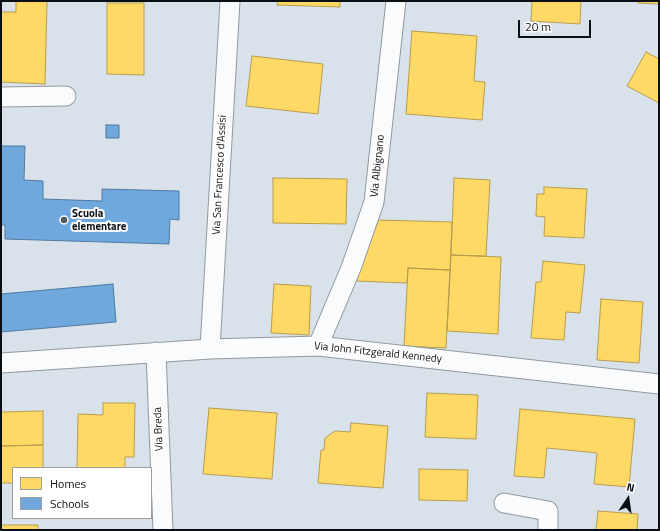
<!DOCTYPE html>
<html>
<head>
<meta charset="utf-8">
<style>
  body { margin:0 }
  #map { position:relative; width:660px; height:531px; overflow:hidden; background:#d9e2eb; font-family:"Titillium Web",sans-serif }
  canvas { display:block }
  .frame { position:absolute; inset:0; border:2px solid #0a0f15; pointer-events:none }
  .legend { position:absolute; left:12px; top:467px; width:140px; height:52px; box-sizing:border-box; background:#fff; border:1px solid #9d9fa1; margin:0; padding:5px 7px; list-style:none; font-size:12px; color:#0a0f15 }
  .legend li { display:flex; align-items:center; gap:8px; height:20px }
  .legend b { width:20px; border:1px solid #9d9fa1 }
  .north { position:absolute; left:608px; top:479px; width:40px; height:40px; -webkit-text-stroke:3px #fff; paint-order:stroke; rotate:13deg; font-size:11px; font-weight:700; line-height:16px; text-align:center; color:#0a0f15 }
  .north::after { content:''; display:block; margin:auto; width:14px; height:18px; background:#0a0f15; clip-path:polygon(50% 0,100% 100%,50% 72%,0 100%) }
  .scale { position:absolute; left:518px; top:20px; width:73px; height:18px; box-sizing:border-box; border:2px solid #0a0f15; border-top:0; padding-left:5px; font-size:12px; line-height:14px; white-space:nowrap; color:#0a0f15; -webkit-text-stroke:3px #fff; paint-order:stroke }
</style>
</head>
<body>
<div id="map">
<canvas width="660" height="531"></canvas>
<div class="frame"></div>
<ul class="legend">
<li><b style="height:11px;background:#ffd966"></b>Homes</li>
<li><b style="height:11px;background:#6fa8dc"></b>Schools</li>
</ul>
<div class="north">N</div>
<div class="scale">20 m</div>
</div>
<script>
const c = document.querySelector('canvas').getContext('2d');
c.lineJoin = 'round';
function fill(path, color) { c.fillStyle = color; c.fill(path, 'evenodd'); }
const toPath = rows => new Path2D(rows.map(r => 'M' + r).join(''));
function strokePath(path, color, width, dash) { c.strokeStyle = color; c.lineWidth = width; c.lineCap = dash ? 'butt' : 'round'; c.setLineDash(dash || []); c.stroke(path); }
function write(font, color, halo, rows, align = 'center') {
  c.font = font + ' "Titillium Web",sans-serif'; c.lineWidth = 4; c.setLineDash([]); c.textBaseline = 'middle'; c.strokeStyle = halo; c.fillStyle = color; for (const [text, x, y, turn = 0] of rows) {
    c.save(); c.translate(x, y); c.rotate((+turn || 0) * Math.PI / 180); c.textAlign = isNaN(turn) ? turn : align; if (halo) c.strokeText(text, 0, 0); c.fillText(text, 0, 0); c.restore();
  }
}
const homes = toPath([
  [16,1,47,1,45,84,1,82,1,12,16,12,16,1],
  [278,1,340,1,340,7,277,5,278,1],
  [532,1,581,1,580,24,531,21,532,1],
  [638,1,659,1,659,4,638,3,638,1],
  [107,3,144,3,144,75,107,74,107,3],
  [412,31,477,36,474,81,485,82,482,120,406,114,412,31],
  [646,52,659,59,659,103,627,86,646,52],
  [252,56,323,64,318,114,246,106,252,56],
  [273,178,347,179,346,224,273,223,273,178],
  [454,178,490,180,486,256,451,255,454,178],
  [544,187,587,189,584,238,544,236,545,217,536,216,537,194,544,194,544,187],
  [378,220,452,222,450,270,408,268,407,283,356,281,378,220],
  [451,255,501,257,498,334,447,331,451,255],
  [543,261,585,265,580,313,566,312,564,340,531,338,536,282,541,282,543,261],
  [408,268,450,270,446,348,404,346,408,268],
  [274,284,311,286,309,335,271,333,274,284],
  [601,299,643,302,639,363,597,360,601,299],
  [427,393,478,395,476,439,425,437,427,393],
  [103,403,135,403,134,457,125,457,125,468,77,468,78,414,103,415,103,403],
  [209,408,277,413,272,479,203,474,209,408],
  [520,409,635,419,629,487,594,484,597,453,547,448,544,478,514,476,520,409],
  [43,411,43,445,1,446,1,412,43,411],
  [351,423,388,426,383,488,318,483,321,450,324,450,325,438,335,431,350,432,351,423],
  [43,445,43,468,13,468,13,483,1,483,1,446,43,445],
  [419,469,468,470,467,501,419,500,419,469],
  [598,511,638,514,637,530,596,530,598,511],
  [1,525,38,525,38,530,1,530,1,525]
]);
fill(homes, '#ffd966');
strokePath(homes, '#b69c4e', 1);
const schools = toPath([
  [106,125,119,125,119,138,106,138,106,125],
  [1,146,25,146,24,180,43,181,43,199,102,201,102,189,179,191,179,220,170,219,169,244,5,239,5,225,1,225,1,146],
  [113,284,116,322,1,332,1,294,113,284]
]);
fill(schools, '#6fa8dc');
strokePath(schools, '#517aa0', 1);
const street = toPath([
  [1,97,66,96],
  [318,346,351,268,374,202,396,1],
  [210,349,230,1],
  [156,352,163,530],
  [1,363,210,349,318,346,659,384],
  [504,503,548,511,548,530]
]);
strokePath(street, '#92989f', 21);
strokePath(street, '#f9fbfc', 19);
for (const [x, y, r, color] of [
  [64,220,4,"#525960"]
]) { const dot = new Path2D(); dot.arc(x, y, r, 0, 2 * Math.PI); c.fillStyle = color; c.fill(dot); strokePath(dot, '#fff', 1.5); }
write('11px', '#0a0f15', '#fff', [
  ["Via Albignano",378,166,-84],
  ["Via San Francesco d'Assisi",220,175,-87],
  ["Via John Fitzgerald Kennedy",378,353,6],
  ["Via Breda",159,429,-92]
]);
write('bold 11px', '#0a0f15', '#fff', [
  ["Scuola",72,214],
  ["elementare",72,227]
], 'left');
</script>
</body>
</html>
